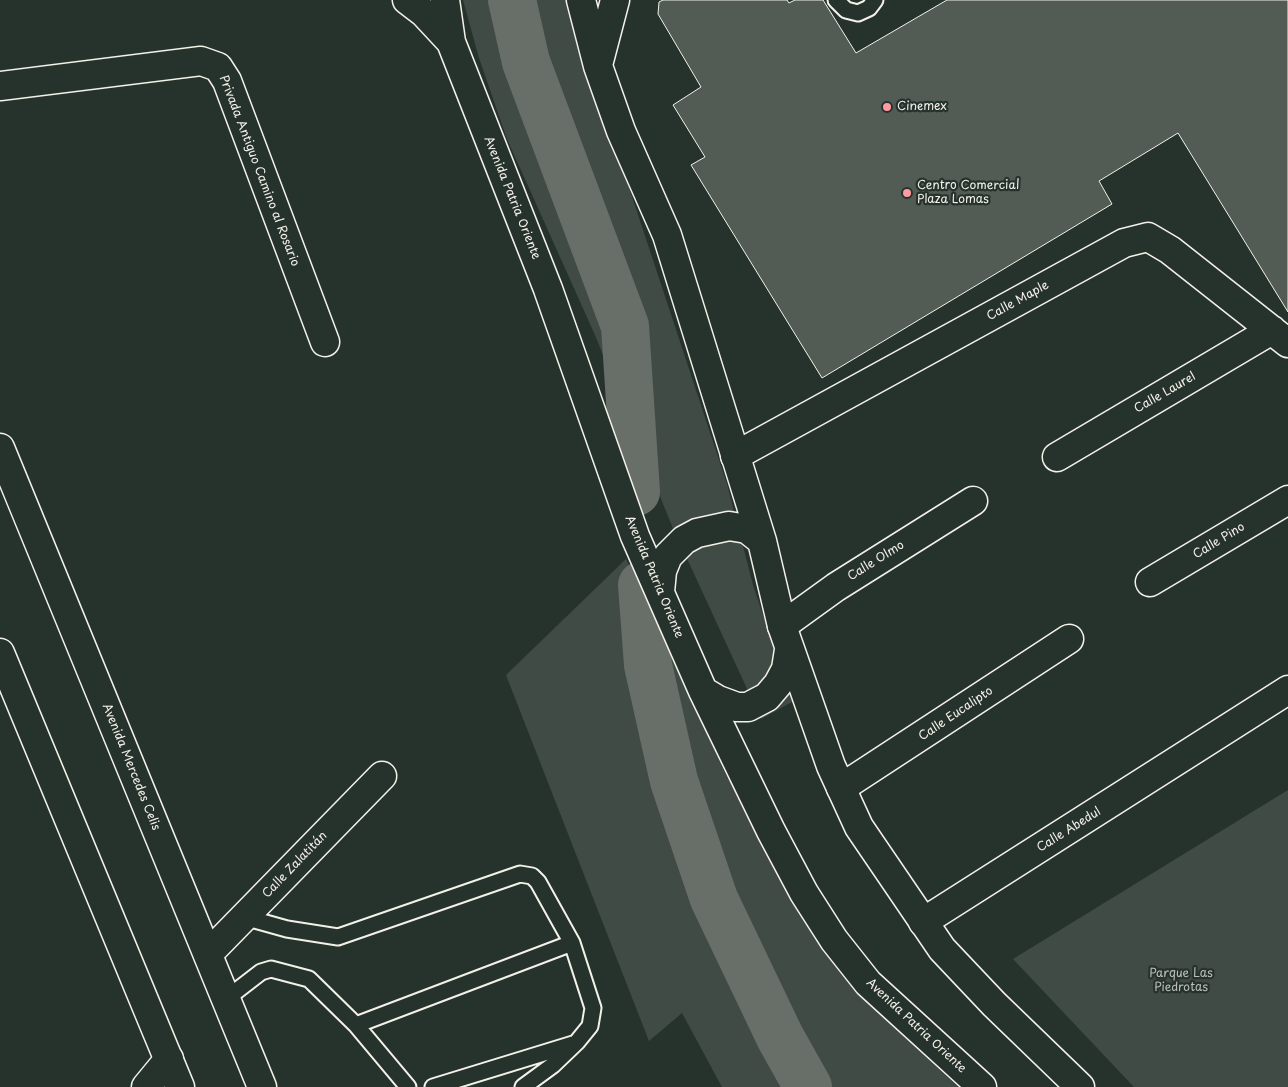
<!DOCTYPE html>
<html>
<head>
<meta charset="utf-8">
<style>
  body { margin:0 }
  canvas { display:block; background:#26332d }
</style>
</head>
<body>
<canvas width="1288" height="1087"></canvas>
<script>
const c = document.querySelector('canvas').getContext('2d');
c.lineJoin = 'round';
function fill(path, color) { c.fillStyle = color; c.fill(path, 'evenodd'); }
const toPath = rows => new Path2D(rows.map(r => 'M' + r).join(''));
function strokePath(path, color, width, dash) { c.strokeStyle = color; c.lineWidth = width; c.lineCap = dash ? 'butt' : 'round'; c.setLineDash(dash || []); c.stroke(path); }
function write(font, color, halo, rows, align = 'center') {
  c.font = font + ' "Playpen Sans",sans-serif'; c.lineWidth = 4.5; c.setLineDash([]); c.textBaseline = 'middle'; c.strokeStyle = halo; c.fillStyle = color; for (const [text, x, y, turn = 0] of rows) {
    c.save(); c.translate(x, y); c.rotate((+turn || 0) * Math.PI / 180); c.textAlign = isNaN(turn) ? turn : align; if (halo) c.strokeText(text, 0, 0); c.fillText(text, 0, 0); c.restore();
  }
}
fill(toPath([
  [463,0,577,0,605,115,727,484,753,585,792,702,761,719,672,526,595,335,507,139,479,58],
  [626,559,726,775,848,975,887,1021,958,1087,722,1087,682,1013,649,1041,506,675],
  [1288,790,1288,1087,1134,1087,1013,959]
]), '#414b45');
strokePath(toPath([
  [512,0,526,62,625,326,636,492],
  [642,585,648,665,674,781,714,899,780,1037,808,1087]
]), '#676f68', 48);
const building = toPath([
  [663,0,787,0,789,3,795,0,823,0,856,53,947,0,1288,0,1288,312,1178,133,1099,181,1112,204,822,378,691,165,705,157,673,105,701,87,658,14,659,2,663,0]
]);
fill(building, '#525c55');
strokePath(building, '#f4f1e8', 1);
const lane = toPath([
  [836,0,846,10,858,13,869,8,875,0],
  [244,917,287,929,338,937,520,874,532,876,538,882,572,943,593,1008,590,1026,577,1042,553,1065,523,1087],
  [226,999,261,972,271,969,309,979,356,1025,408,1087],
  [356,1025,572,943],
  [433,1087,573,1044]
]);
const street = toPath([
  [0,86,201,61,218,67,227,81,325,342],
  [735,456,1124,243,1148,237,1170,250,1288,343],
  [1057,457,1272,330],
  [1150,582,1288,500],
  [782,626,836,587,973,501],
  [841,788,1069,639],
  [923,922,1288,690],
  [208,954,382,776],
  [146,1087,169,1059]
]);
const secondary = toPath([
  [407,0,424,13,451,42],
  [445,0,451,42,548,289,635,536,703,691,771,831,804,893,834,940,868,983,982,1087],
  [581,0,598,66,621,131,667,235,762,541,782,626,831,766,859,827,942,949,994,1004,1080,1087],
  [598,65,615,0],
  [0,448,262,1087],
  [660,592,662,571,668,556,684,540,697,533,729,526,747,529,762,541],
  [0,653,180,1087],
  [703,691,718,700,737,707,748,707,767,697,778,684,786,669,789,650]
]);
strokePath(lane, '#f4f1e8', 19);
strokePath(street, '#f4f1e8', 31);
strokePath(secondary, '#f4f1e8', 31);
strokePath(lane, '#26332d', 15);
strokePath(street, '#26332d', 28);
strokePath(secondary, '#26332d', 28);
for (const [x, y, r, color] of [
  [887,107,5,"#ff9aa2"],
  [907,193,5,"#ff9aa2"]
]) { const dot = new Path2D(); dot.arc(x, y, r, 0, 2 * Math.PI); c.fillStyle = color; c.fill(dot); strokePath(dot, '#26332d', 2); }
write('12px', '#f4f1e8', '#26332d', [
  ["Cinemex",897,107],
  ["Centro Comercial",917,186],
  ["Plaza Lomas",917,200]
], 'left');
write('12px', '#f4f1e8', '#26332d', [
  ["Privada Antiguo Camino al Rosario",259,171,69],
  ["Avenida Patria Oriente",512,198,68],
  ["Calle Maple",1018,301,-29],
  ["Calle Laurel",1165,393,-30],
  ["Calle Pino",1219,541,-31],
  ["Calle Olmo",876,561,-32],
  ["Avenida Patria Oriente",654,577,67],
  ["Calle Eucalipto",956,714,-34],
  ["Avenida Mercedes Celis",131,767,68],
  ["Calle Abedul",1069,830,-32],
  ["Calle Zalatitán",295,865,-46],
  ["Avenida Patria Oriente",916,1026,43]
]);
write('12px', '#bebfb7', '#26332d', [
  ["Parque Las",1181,974],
  ["Piedrotas",1181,988]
]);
</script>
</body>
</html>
